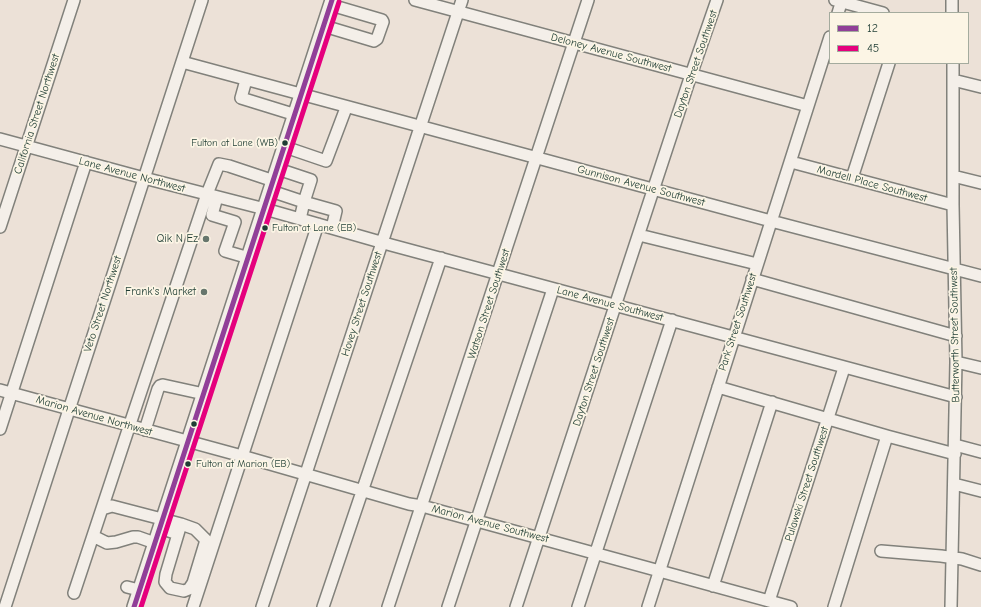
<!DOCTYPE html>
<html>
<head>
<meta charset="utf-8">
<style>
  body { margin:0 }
  #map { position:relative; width:981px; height:607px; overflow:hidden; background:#ece1d7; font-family:"Comic Neue",sans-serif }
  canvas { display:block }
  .legend { position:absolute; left:829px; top:12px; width:140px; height:52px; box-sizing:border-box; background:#fcf5e5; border:1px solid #a4ab9e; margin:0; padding:5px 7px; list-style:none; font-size:12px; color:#1f3d34 }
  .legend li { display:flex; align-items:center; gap:8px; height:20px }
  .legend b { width:20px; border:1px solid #a4ab9e }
</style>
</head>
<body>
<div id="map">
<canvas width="981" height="607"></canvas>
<ul class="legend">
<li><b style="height:5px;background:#913f98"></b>12</li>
<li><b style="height:5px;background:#e5007d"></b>45</li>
</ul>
</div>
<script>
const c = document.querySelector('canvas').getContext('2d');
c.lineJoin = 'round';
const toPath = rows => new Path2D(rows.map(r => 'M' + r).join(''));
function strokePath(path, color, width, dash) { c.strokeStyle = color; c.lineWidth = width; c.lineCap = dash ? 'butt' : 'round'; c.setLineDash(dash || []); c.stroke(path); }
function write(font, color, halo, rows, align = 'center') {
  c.font = font + ' "Comic Neue",sans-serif'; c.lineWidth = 3.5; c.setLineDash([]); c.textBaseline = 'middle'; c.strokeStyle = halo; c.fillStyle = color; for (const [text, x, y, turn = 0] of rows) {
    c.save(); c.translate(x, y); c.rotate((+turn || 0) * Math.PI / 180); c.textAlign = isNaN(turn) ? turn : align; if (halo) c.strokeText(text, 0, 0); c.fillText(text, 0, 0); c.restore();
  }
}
const minor = toPath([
  [415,0,808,106],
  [835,0,883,13],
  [952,0,952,13],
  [838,13,842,0],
  [324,26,374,41,377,39,383,22,382,20,331,5],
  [182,62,771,221,981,276],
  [246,80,241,98,296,115],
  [953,80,981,87],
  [0,139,144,178,265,209,391,245,956,397],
  [285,147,326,161,346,108],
  [791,162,953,205],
  [953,176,981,183],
  [852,178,889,63],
  [271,191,304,202,311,180,278,169],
  [217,197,212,215,235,222,225,251,249,258],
  [300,219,304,202,336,211,332,228],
  [0,227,74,0],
  [639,235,757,264],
  [752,279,956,336],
  [956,362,981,368],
  [718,387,887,436,955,454],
  [0,390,242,456,409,504,422,506,477,521,791,607],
  [0,429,86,162],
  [145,430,158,389,160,386,163,385,204,394],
  [955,445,981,452],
  [954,484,981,491],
  [102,509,112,506,181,524,195,529,206,540,193,583,189,589,184,591,170,588,165,582,166,574,181,524],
  [160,528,178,534],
  [93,536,107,543,116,542,133,537,138,537,155,543],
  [881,551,941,556,962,559,981,565],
  [713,586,772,402],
  [127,587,139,590],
  [74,593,133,415,207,194,219,164,229,166,274,181],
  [769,601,844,368],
  [5,607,202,0],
  [193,607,318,224],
  [262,607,462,0],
  [323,607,441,258],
  [388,607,588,0],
  [448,607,553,289],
  [516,607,691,75,717,0],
  [578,607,672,320],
  [648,607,830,37],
  [834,607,887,436],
  [951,607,956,362,953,205,953,63]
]);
const major = toPath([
  [134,607,332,0]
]);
strokePath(minor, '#81817b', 14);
strokePath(major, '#81817b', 16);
strokePath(minor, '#f4efe9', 11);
strokePath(major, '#f4efe9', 13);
strokePath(toPath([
  [134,607,332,0]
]), '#913f98', 5);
strokePath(toPath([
  [141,607,339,2]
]), '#e5007d', 5);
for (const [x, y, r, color] of [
  [285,143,3.5,"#1f3d34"],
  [265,228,3.5,"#1f3d34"],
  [206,239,4,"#67766d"],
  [204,292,4,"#67766d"],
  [194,424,3.5,"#1f3d34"],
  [188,464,3.5,"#1f3d34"]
]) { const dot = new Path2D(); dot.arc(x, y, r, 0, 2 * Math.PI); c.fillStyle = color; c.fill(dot); strokePath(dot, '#fcf5e5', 1.5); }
write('10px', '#1f3d34', '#fcf5e5', [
  ["Fulton at Lane (WB)",278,143,"right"],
  ["Fulton at Lane (EB)",272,228],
  ["Fulton at Marion (EB)",196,464]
], 'left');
write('11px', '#1f3d34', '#fcf5e5', [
  ["Deloney Avenue Southwest",611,53,15],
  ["Dayton Street Southwest",696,64,-71],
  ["California Street Northwest",37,114,-72],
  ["Lane Avenue Northwest",132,175,15],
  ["Mardell Place Southwest",872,184,15],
  ["Gunnison Avenue Southwest",641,186,15],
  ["Veto Street Northwest",103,304,-72],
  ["Hovey Street Southwest",362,304,-72],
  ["Watson Street Southwest",489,304,-72],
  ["Lane Avenue Southwest",610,304,15],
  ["Park Street Southwest",738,322,-72],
  ["Butterworth Street Southwest",955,335,-91],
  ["Dayton Street Southwest",594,372,-72],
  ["Marion Avenue Northwest",94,416,16],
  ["Pulawski Street Southwest",807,484,-72],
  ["Marion Avenue Southwest",490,524,15]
]);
write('11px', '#1f3d34', '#fcf5e5', [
  ["Qik N Ez",198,239],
  ["Frank's Market",196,292]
], 'right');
</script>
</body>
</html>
